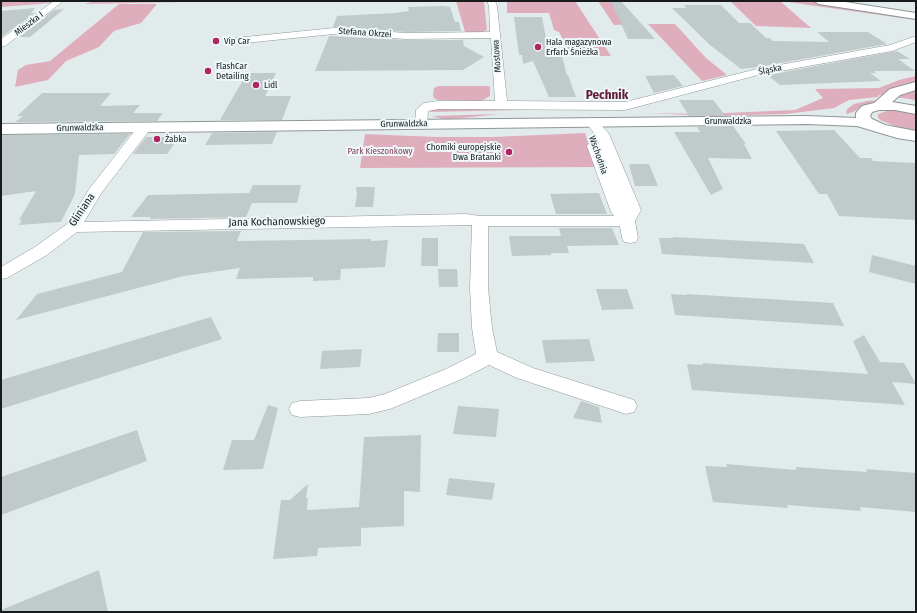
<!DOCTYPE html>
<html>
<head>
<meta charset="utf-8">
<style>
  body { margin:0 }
  #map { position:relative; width:917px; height:613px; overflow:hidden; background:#e2ebec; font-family:"Fira Sans Condensed",sans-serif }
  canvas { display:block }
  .frame { position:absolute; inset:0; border:2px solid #171b1b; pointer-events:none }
</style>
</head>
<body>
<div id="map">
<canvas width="917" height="613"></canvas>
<div class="frame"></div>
</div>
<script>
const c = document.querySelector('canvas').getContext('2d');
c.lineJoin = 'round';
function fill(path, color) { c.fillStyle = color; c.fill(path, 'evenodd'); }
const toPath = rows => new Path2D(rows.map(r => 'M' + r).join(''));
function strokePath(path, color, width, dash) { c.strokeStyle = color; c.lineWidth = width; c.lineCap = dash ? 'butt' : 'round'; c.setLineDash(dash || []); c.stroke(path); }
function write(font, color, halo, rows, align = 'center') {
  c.font = font + ' "Fira Sans Condensed",sans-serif'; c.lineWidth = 4; c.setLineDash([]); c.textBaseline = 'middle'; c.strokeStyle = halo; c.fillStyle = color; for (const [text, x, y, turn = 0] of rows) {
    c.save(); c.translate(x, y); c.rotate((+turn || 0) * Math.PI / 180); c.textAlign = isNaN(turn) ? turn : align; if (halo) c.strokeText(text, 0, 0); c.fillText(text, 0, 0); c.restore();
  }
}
fill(toPath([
  [1,1,54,1,52,3,1,7],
  [97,1,233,1,84,4],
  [456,1,484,1,487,30,482,32,465,32],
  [507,1,575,1,611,56,572,56,559,32,554,30,549,13,507,13],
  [598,1,619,1,636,24,614,25],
  [730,1,809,1,916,18,916,20,780,1,811,28,756,26],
  [119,4,157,4,141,23,114,31,99,47,66,61,48,80,15,87,18,70,26,65,50,61],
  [648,24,675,24,706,58,727,75,702,81],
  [916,76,916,101,910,99,879,95,878,97,849,100,834,108,786,114,709,116,649,113,702,114,795,110,823,98,815,89,879,88,899,80],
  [438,86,488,86,490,87,490,96,481,101,438,100,434,98,433,95,434,88],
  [881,100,861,107,853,112,846,114,847,109,854,104,867,101],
  [521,107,521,110,430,112,435,108],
  [887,111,903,111,916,115,916,130,900,128,880,120,878,117,878,114],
  [499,114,453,119,443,119,432,116],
  [585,133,596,167,360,168,365,134,437,137,492,137]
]), '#dfaebc');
fill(toPath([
  [611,1,621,1,655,39,628,39],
  [684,5,721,5,739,23,750,23,766,38,770,38,773,41,829,42,817,32,868,32,887,44,758,67,741,69,710,45,672,8,686,8],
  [444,6,450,7,455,22,459,22,461,31,406,32,333,27,337,16,395,13,409,11,408,7],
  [35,8,31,13,35,13,1,37,1,11],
  [64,9,30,37,19,37,54,10],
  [514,17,542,17,546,38,557,38,567,75,568,75,576,97,549,97,533,61,523,64,522,55,519,55],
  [329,36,406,40,463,40,464,46,484,57,463,70,315,71],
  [897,51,910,59,898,59,915,71,874,71,876,73,870,73,881,81,780,85,767,75],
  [247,73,276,73,265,96,291,96,282,120,220,120],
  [674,75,683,86,654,93,645,76],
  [42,93,111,93,100,106,140,105,133,113,163,113,157,121,15,122,23,116,17,116],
  [679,100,713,100,725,115,689,116],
  [733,126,746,144,744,144,752,159,708,158,723,189,711,195,674,132,700,132,697,127],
  [834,130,860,158,871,158,873,161,916,163,916,220,839,216,827,194,819,194,776,131],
  [277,132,272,144,205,145,212,133],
  [130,134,114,154,79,155,75,194,61,222,19,225,22,219,19,220,36,191,1,196,1,135],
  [146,137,179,137,167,154,133,154],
  [632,164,649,164,658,186,635,186,629,165],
  [253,185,301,185,297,203,252,203,246,217,150,219,151,217,131,217,148,195,249,193],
  [356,187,375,187,373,207,355,207,357,195],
  [599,193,607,214,556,214,550,194],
  [559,228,612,228,619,245,567,246,569,253,551,253,551,255,512,256,509,236,561,236],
  [241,231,237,241,371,239,371,241,388,240,385,267,341,269,340,280,313,281,313,277,236,279,240,268,184,276,16,320,37,294,122,272,143,232],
  [673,237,804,244,814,263,662,254,659,238,673,238],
  [422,238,438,238,438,266,421,266],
  [872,255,916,266,916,284,869,272],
  [438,269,457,269,458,287,439,287],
  [596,289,627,289,634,309,602,310],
  [671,294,687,295,687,294,833,303,844,326,675,315],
  [211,317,222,339,1,409,1,380],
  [438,333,459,333,459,352,437,352],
  [864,335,880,362,904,363,916,384,892,382,905,405,692,390,687,364,703,365,702,363,868,374,853,341],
  [589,339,595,361,546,363,542,340],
  [362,349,360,367,320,369,322,351],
  [581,401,599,407,602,423,573,418],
  [268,405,278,408,263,469,223,470,232,440,254,440],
  [458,406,499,409,496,437,453,434],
  [137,430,147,461,1,515,1,477],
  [421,435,420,492,404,491,404,526,361,528,361,546,318,548,317,556,273,559,281,500,290,500,308,484,306,498,308,498,307,510,359,507,364,437],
  [726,464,796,470,796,467,867,472,866,469,916,473,916,512,860,507,861,511,787,505,788,508,713,502,705,466,727,467],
  [449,478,495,483,492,500,446,495],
  [99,570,108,612,1,612,1,610]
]), '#c1cacb');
const street = toPath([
  [54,1,60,1,61,3,5,46,1,47,1,39,54,1],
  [487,1,495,1,497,6,507,101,625,102,757,69,890,45,916,36,916,42,892,51,758,75,625,110,438,109,428,111,427,124,426,127,421,128,416,127,415,124,416,110,424,103,438,101,495,101,491,38,406,39,334,34,235,44,230,41,235,38,334,28,406,33,490,32,489,6,487,1],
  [591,118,596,119,609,134,641,210,635,221,638,238,636,242,630,243,624,242,622,238,620,226,488,226,488,288,492,328,497,352,533,368,634,400,637,406,634,412,626,414,517,378,489,365,462,379,390,409,369,414,300,417,292,415,289,409,292,403,300,401,369,398,385,394,446,369,476,354,472,328,470,288,472,225,77,232,47,255,7,278,1,279,1,267,35,247,67,224,90,188,140,124,150,124,152,127,102,192,84,222,466,214,480,216,614,216,611,212,587,146,589,143,594,142,599,144,596,135,585,122,586,119,591,118]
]);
const secondary = toPath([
  [916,82,916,90,900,95,892,102,916,106,916,114,895,110,879,110,872,112,870,116,872,119,885,125,916,131,916,141,897,138,857,126,807,124,1,134,1,124,807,116,856,118,856,113,862,106,874,103,890,89,916,82]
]);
const primary = toPath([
  [814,1,839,1,916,13,916,19,819,4,814,1]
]);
strokePath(street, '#8e9798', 1);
strokePath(secondary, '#8e9798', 2);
strokePath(primary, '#8e9798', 2);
fill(street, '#fff');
fill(secondary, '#fff');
fill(primary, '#fff');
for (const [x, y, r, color] of [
  [216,41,4,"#b02561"],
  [538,47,4,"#b02561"],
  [208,71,4,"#b02561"],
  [256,85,4,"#b02561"],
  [157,139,4,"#b02561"],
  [509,152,4,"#b02561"]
]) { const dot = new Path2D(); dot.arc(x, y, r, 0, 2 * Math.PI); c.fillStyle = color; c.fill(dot); strokePath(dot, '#eff8fa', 1.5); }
write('9px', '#171b1b', '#eff8fa', [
  ["Mieszka I",29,24,-37],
  ["Stefana Okrzei",365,33,4],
  ["Mostowa",497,56,-94],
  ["Śląska",770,70,-11],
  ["Grunwaldzka",728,121],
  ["Grunwaldzka",404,124,-1],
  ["Grunwaldzka",80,128,-1],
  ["Wschodnia",598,155,71]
]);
write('9px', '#171b1b', '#eff8fa', [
  ["Vip Car",224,41],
  ["Hala magazynowa",546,42],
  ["Erfarb Śnieżka",546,52],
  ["FlashCar",216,66],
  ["Detailing",216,76],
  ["Lidl",264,85],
  ["Żabka",165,139],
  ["Chomiki europejskie",501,147,"right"],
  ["Dwa Bratanki",501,157,"right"]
], 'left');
write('9px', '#823d55', '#eff8fa', [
  ["Park Kieszonkowy",380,151]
]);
write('11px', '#171b1b', '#eff8fa', [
  ["Gliniana",82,210,-56],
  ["Jana Kochanowskiego",277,222,-1]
]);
write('bold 13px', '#632039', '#eff8fa', [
  ["Pechnik",607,95]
]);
</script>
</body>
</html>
